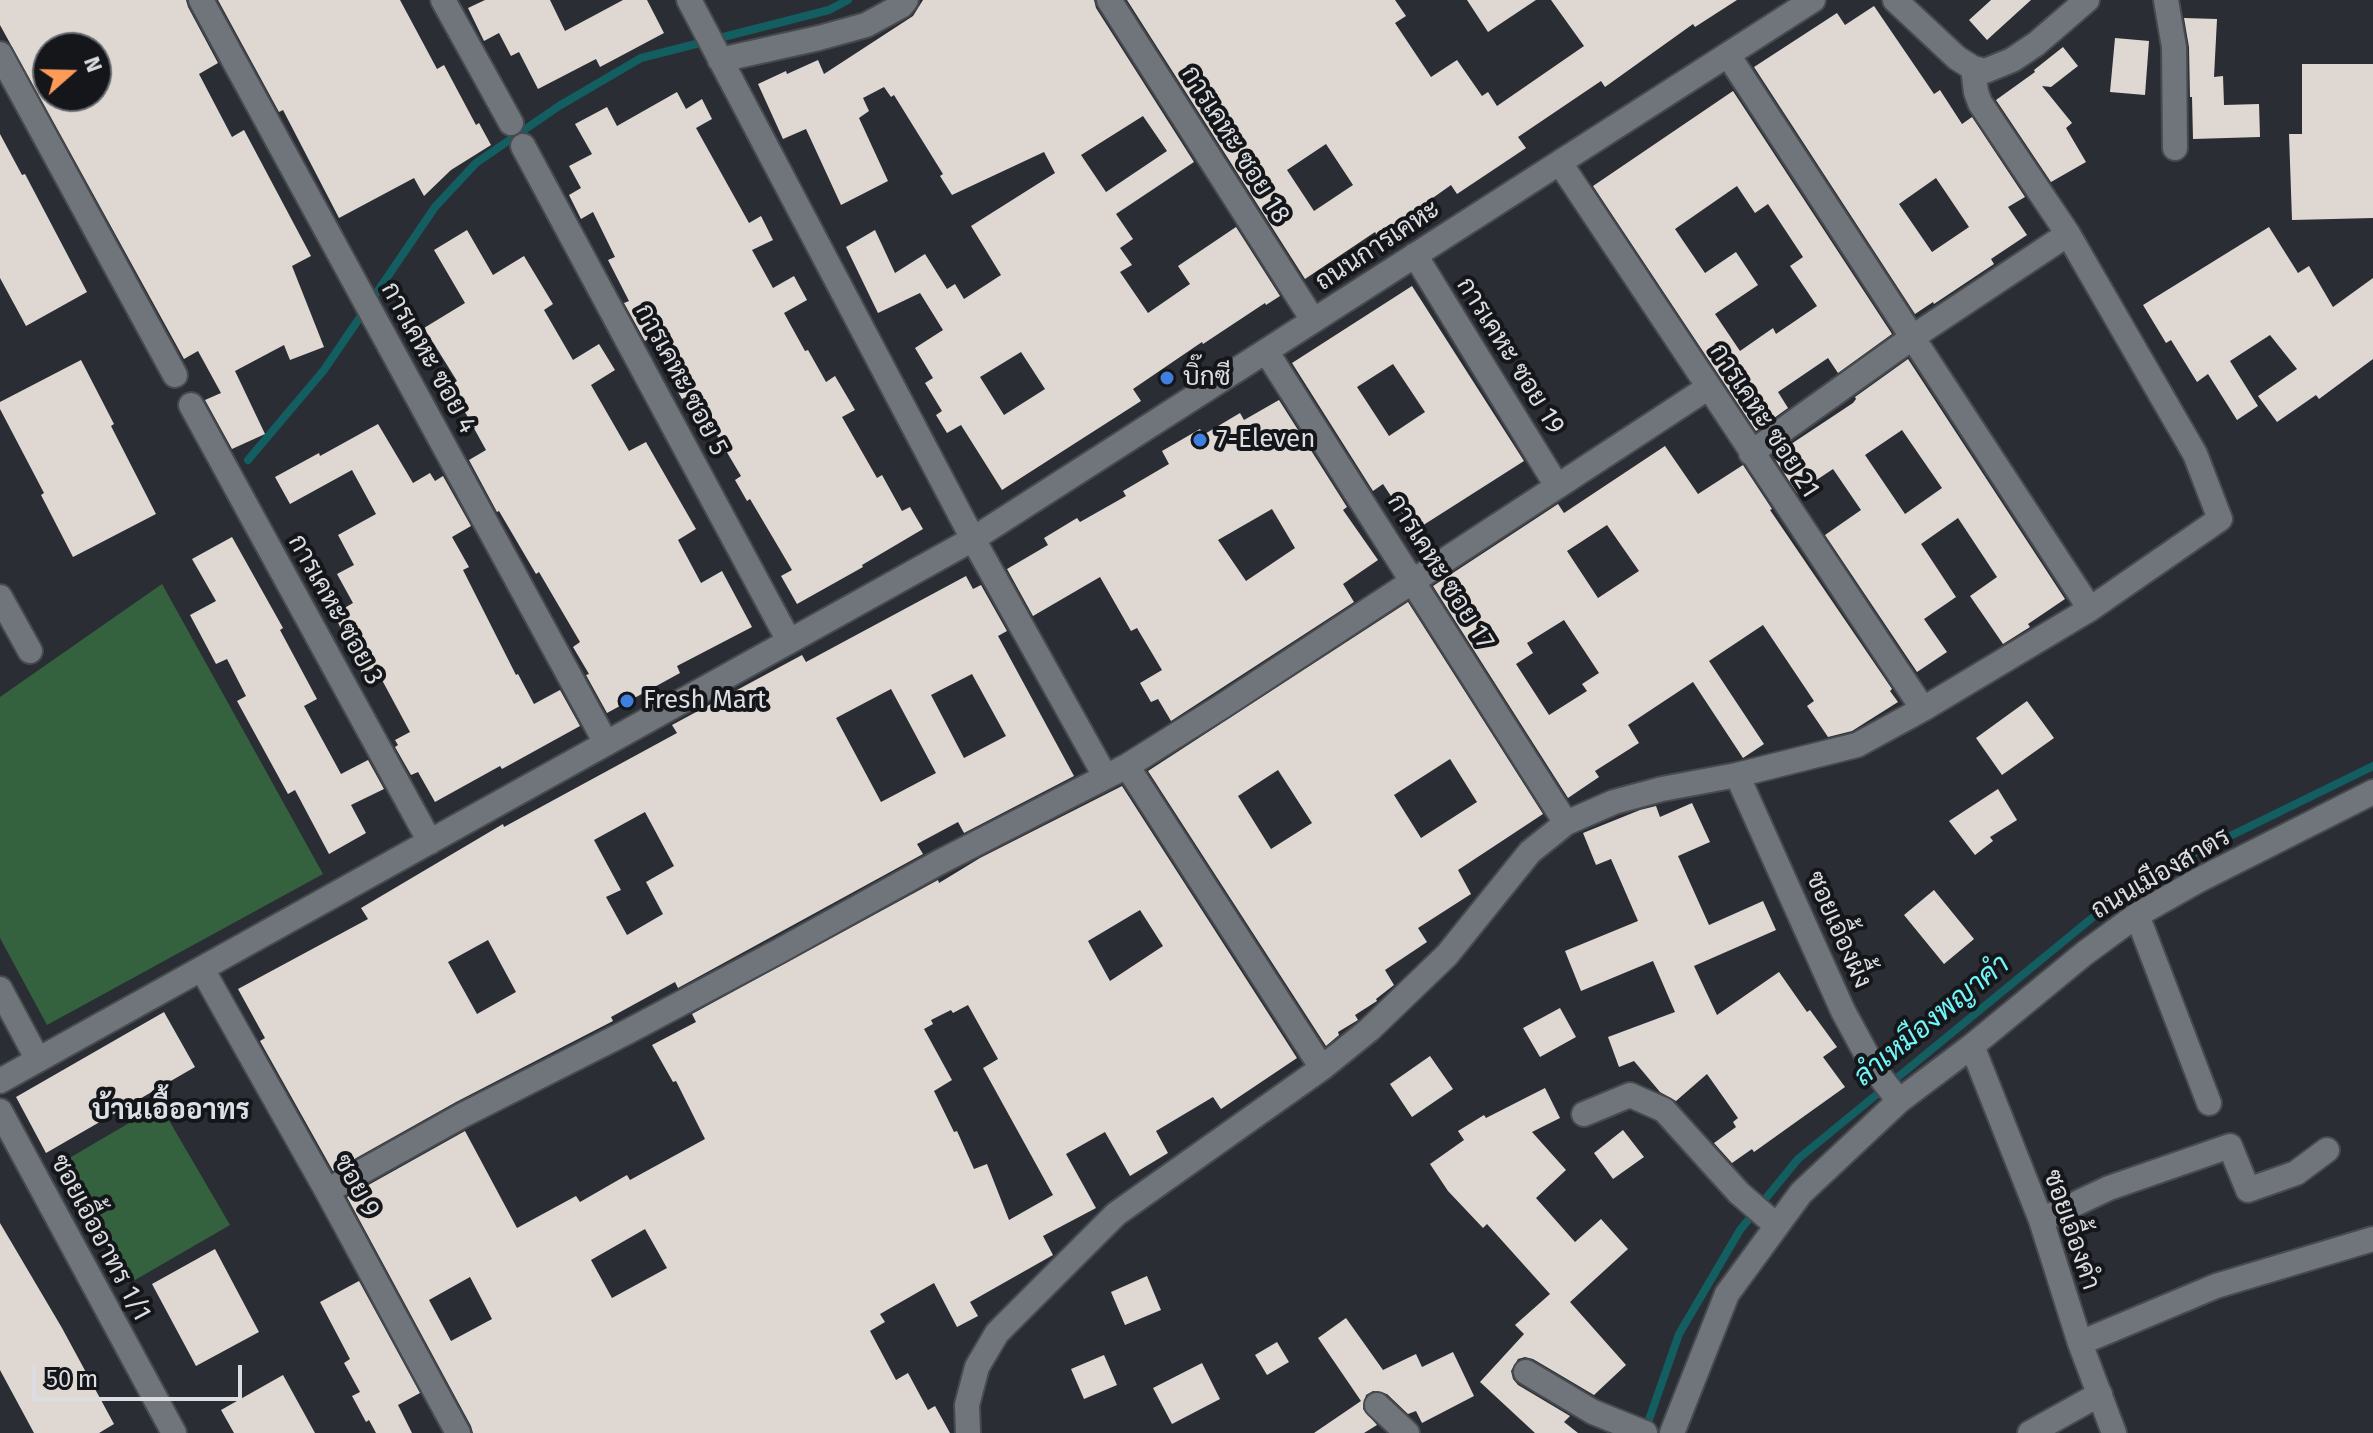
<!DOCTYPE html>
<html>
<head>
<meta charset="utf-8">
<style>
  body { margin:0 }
  #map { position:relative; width:2373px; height:1433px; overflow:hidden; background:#2a2e34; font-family:"Fira Sans",sans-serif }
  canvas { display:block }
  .north { position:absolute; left:32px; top:32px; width:80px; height:80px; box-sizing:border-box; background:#141619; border:2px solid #646669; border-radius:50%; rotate:70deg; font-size:22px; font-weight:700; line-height:32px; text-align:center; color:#dbdde1 }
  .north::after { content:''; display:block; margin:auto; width:28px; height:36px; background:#ff9b59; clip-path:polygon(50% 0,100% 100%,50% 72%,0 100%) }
  .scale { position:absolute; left:32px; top:1365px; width:210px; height:36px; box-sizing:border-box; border:4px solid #dbdde1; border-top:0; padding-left:10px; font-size:24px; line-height:28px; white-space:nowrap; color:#dbdde1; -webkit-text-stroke:6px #141619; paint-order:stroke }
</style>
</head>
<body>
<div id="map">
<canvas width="2373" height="1433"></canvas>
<div class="north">N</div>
<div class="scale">50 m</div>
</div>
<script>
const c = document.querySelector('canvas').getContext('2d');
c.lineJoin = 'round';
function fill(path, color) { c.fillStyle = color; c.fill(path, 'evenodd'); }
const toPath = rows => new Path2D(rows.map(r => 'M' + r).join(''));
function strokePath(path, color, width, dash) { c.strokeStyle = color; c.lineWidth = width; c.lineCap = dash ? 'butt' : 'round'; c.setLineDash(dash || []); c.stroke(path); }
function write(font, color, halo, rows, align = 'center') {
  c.font = font + ' "Fira Sans",Sarabun,sans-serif'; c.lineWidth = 8; c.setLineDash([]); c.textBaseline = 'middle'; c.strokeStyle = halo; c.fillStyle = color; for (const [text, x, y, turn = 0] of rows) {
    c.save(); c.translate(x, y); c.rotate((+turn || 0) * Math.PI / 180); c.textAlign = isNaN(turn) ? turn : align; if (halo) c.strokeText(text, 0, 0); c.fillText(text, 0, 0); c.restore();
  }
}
fill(toPath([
  [162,584,323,874,47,1025,0,938,0,697],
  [160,1105,230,1225,135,1280,66,1160]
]), '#34623f');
strokePath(toPath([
  [248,460,324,370,435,207,476,163,559,106,641,58,829,10,848,0],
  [1645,1431,1679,1334,1740,1230,1798,1159,2092,918,2173,864,2373,766]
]), '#125e60', 8);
fill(toPath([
  [0,0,186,0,188,7,218,63,199,74,232,137,244,130,311,256,292,266,324,347,290,360,284,345,235,371,265,434,232,449,205,400,221,393,198,351,184,359,0,25],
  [48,48,96,48,96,96,48,96],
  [218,0,400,0,437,69,444,65,476,125,479,123,491,145,451,170,424,196,414,178,339,218,283,110,279,112],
  [485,0,550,0,565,31,623,0,647,0,664,33,600,67,596,59,538,89,519,52,511,56,499,33,484,41,468,8],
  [923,0,1094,0,1096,8,1194,162,1116,214,1133,239,1120,248,1132,265,1120,272,1148,313,1190,284,1178,266,1236,227,1280,296,1266,305,1265,303,1203,344,1202,342,1133,389,1141,401,1002,490,961,425,947,433,936,415,942,411,925,383,933,378,915,348,943,330,920,293,878,313,846,247,875,230,895,273,925,254,947,289,955,284,964,299,1001,275,971,226,1055,173,1044,152,952,195,940,176,943,174,894,95,891,97,884,87,863,98,869,111,859,118,888,181,841,205,806,129,783,139,758,84,786,71,787,74,818,60,824,74,913,16],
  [1143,116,1167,151,1106,192,1081,155],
  [1021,352,1045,389,1004,415,980,377],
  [1127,0,1395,0,1406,16,1395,23,1431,77,1457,60,1482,96,1488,92,1497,106,1584,46,1551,0,1737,0,1695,27,1693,24,1605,87,1601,81,1518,137,1526,148,1457,194,1451,185,1378,237,1375,232,1305,279],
  [1326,144,1353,185,1314,211,1287,170],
  [1467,0,1536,0,1488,32],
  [1991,0,2031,0,1987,40,1969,20],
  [1874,6,1934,94,1940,90,1962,124,1972,117,2025,197,2008,207,2027,235,1991,259,1994,264,1934,304,1933,302,1915,314,1754,67,1837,13,1845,25],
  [1936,178,1969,227,1932,252,1899,204],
  [2184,18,2217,19,2214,77,2223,76,2224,105,2259,104,2260,137,2193,139,2192,97,2190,97,2189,47],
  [2115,38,2149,41,2145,95,2110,92],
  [2063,47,2078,66,2051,87,2042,86,2072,123,2066,128,2086,162,2051,182,1996,100,2035,72,2034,70],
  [2302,64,2373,64,2373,218,2292,220,2289,134,2302,134],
  [1733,91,1892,334,1838,373,1828,358,1778,392,1788,408,1756,431,1593,186],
  [1737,186,1755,213,1768,204,1803,257,1790,266,1817,306,1776,334,1773,328,1740,351,1715,314,1758,285,1736,252,1705,273,1675,229],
  [677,92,686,109,702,99,712,119,696,128,749,223,761,216,773,240,752,250,773,288,794,276,807,300,784,313,805,351,808,350,826,382,835,376,855,410,842,417,877,478,882,475,902,511,910,507,923,529,862,565,863,567,797,604,781,576,792,570,750,499,747,501,735,480,741,476,715,432,709,435,688,396,682,399,648,339,645,341,624,303,629,301,608,260,615,257,593,212,581,219,569,195,581,188,569,166,592,154,575,124,607,107,617,126],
  [0,134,22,175,25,174,87,292,26,326,0,278],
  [2269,227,2298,273,2309,266,2333,307,2373,278,2373,359,2319,399,2316,395,2277,422,2258,396,2297,369,2270,335,2230,361,2258,406,2237,420,2208,374,2197,382,2171,340,2166,343,2143,305],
  [467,230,493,275,524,256,553,304,544,310,573,360,599,344,615,370,591,385,629,451,646,442,696,529,678,540,701,583,722,571,752,627,677,666,680,673,607,713,586,675,589,674,573,647,580,642,539,572,536,574,499,511,497,512,469,460,486,450,450,385,457,381,424,328,465,303,434,250],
  [1412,286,1524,461,1414,531,1383,484,1373,491,1292,363],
  [1393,364,1425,412,1389,436,1357,387],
  [1908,359,2065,599,2028,624,2030,627,2003,644,1970,596,1997,577,1958,518,1921,544,1956,597,1924,619,1947,652,1917,672,1825,535,1861,510,1833,469,1797,493,1773,456,1853,403,1856,399,1855,397],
  [1902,430,1942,488,1905,514,1865,455],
  [81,360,114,424,111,426,156,514,73,557,41,495,44,493,0,409,0,402],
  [1279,400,1347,507,1343,510,1378,560,1343,584,1354,602,1171,721,1158,699,1151,702,1140,683,1162,670,1137,628,1131,631,1100,577,1033,616,1007,569,1048,545,1044,538,1077,518,1080,522,1126,496,1123,491,1169,464,1162,451,1200,429,1203,435,1240,413,1244,420],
  [1272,509,1295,548,1246,581,1218,540],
  [378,424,413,483,430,473,435,481,443,476,471,526,452,537,469,567,463,570,516,675,518,674,534,704,560,690,580,726,502,769,500,766,435,802,418,772,411,775,395,747,398,745,395,740,410,732,375,667,362,673,334,614,353,603,337,574,354,565,338,535,376,514,352,470,290,504,275,477,319,453,320,456],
  [1665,446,1698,494,1743,465,1772,509,1770,510,1892,689,1890,691,1898,702,1852,731,1828,737,1807,706,1814,701,1763,625,1709,661,1764,744,1743,758,1693,682,1628,725,1639,743,1595,771,1599,777,1568,798,1433,586,1558,504,1564,513],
  [1607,525,1639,571,1598,598,1567,551],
  [1564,620,1599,673,1582,684,1587,691,1549,715,1516,664,1533,653,1527,643],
  [232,537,283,628,280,630,317,699,304,706,341,774,368,760,384,789,351,805,366,833,329,854,295,790,288,794,237,701,246,696,227,659,216,664,190,615,216,601,192,559],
  [966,576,973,589,981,585,1007,631,998,636,1074,776,964,833,958,822,917,844,923,854,678,988,675,982,611,1017,613,1021,456,1102,333,1171,260,1041,265,1038,238,989,368,919,361,908,503,824,504,827,677,733,672,725,802,655,806,662],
  [972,674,1006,736,964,758,931,695],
  [891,689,936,773,881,802,836,718],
  [645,812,674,866,646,882,663,914,627,935,606,897,621,890,594,840],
  [488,940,516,992,477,1014,448,962],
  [1408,602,1543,814,1458,870,1471,894,1418,928,1427,942,1385,970,1394,985,1376,999,1377,1001,1355,1015,1358,1020,1338,1032,1339,1035,1326,1046,1148,771],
  [1450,759,1477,802,1421,838,1394,795],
  [1278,770,1312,823,1271,849,1238,796],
  [2027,701,2054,738,2002,775,1976,738],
  [1122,786,1297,1058,1221,1109,1213,1097,1156,1131,1168,1153,1130,1176,1105,1132,1066,1154,1096,1208,1043,1236,1053,1255,970,1302,978,1316,957,1327,934,1283,880,1314,885,1322,870,1331,896,1380,908,1373,928,1410,935,1406,950,1433,473,1433,471,1426,347,1197,465,1131,517,1228,576,1196,580,1202,627,1175,630,1180,705,1139,676,1081,673,1082,652,1045,696,1022,692,1014,938,880,939,883,980,858],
  [1140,910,1163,946,1110,981,1088,941],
  [968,1005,998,1059,983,1068,1053,1195,1009,1220,987,1164,974,1169,957,1131,954,1132,934,1091,952,1080,924,1029,933,1024,931,1020,951,1010,953,1013],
  [645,1229,667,1268,612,1298,591,1260],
  [470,1277,492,1319,451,1341,429,1300],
  [1998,789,2017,820,1990,837,1993,841,1975,855,1949,821],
  [1692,803,1710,842,1678,856,1709,925,1763,901,1776,930,1694,966,1717,1015,1779,972,1807,1012,1810,1010,1837,1047,1823,1057,1845,1087,1754,1152,1752,1149,1732,1163,1714,1143,1736,1127,1733,1122,1738,1118,1707,1074,1676,1101,1660,1092,1634,1061,1619,1067,1608,1037,1675,1012,1653,961,1581,991,1565,951,1638,921,1611,859,1596,865,1583,833,1640,810,1656,806,1660,817],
  [1934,890,1974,939,1944,964,1904,915],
  [1560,1008,1576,1037,1540,1057,1523,1028],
  [164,1012,195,1067,46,1153,16,1097],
  [1430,1056,1453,1089,1412,1117,1390,1084],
  [1545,1088,1560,1118,1532,1132,1566,1170,1536,1198,1575,1242,1601,1219,1628,1249,1570,1302,1626,1365,1594,1395,1533,1359,1525,1357,1518,1359,1511,1371,1513,1379,1518,1385,1570,1416,1564,1422,1578,1433,1535,1433,1480,1382,1524,1334,1515,1325,1550,1294,1487,1224,1483,1228,1448,1191,1430,1164,1464,1140,1458,1131,1484,1115,1486,1118],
  [1623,1130,1644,1157,1613,1179,1594,1153],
  [0,1223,62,1328,114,1424,99,1433,34,1433,0,1370],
  [215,1249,259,1332,196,1366,152,1284],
  [1147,1276,1161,1310,1125,1325,1111,1292],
  [359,1281,420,1393,398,1405,412,1433,376,1433,369,1420,366,1422,352,1396,360,1392,344,1363,350,1359,320,1302],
  [1346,1318,1383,1370,1416,1354,1422,1367,1453,1352,1474,1396,1422,1423,1416,1411,1408,1414,1387,1394,1373,1391,1366,1395,1363,1409,1377,1425,1364,1433,1314,1433,1361,1401,1318,1338],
  [1277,1342,1289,1362,1267,1375,1255,1355],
  [1104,1355,1117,1385,1084,1399,1071,1369],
  [1202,1363,1220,1399,1172,1424,1153,1388],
  [283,1375,315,1433,234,1433,221,1410]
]), '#dfd8d2');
const street = toPath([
  [201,0,606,743],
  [443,0,511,123],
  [689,0,973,539,1105,776],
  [1109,0,1313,320],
  [1895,0,1957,58,1973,68,1985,71,2012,60,2036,44,2087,0],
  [2166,0,2174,47,2175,148],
  [0,54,175,375],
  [1728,55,2090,609],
  [720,60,819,38,866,25,901,6,906,0],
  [523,146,789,641],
  [1560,163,1923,709],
  [1415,255,1557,486],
  [1266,351,1566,823],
  [191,405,430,842],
  [1751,453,1913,337,2068,234],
  [0,597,30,651],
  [1127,766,1322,1068],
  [1737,775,1843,1011,1875,1070,1899,1101],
  [2137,915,2209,1103],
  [202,969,327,1191,458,1433],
  [0,989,38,1060],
  [1972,1046,2041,1220,2080,1343,2114,1433],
  [0,1081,973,539,1813,0],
  [0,1111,174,1433],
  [1584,1114,1630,1095,1664,1110,1739,1193,1777,1226],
  [327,1191,463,1115,627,1032,781,950,938,863,1127,766,1221,707,1709,387],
  [2041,1220,2109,1188,2230,1146,2248,1190,2296,1173,2327,1150],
  [2080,1343,2216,1286,2373,1239],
  [1526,1372,1593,1412,1645,1433],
  [1377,1405,1407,1433],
  [968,1433,967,1405,977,1367,997,1333,1116,1214,1322,1068,1369,1030,1447,955,1530,852,1566,823,1614,802,1662,789,1737,775,1857,745,1923,709,2090,609,2220,519,2195,454,2068,234,1980,103,1976,92,1973,68],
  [1672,1433,1727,1294,1801,1193,1899,1101,1972,1046,2085,953,2137,915,2197,881,2373,792],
  [2030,1433,2100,1394]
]);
strokePath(street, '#474a4e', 28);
strokePath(street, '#70747b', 24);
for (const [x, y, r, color] of [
  [1167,378,8,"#3f7fe0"],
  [1200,440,8,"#3f7fe0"],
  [627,701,8,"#3f7fe0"]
]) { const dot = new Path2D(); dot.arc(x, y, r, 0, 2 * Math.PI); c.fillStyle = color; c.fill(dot); strokePath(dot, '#141619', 3); }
write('26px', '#dbdde1', '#141619', [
  ["การเคหะ ซอย 18",1235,145,58],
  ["ถนนการเคหะ",1378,246,-33],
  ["การเคหะ ซอย 19",1510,356,58],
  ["การเคหะ ซอย 4",428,358,61],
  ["การเคหะ ซอย 5",681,380,62],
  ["การเคหะ ซอย 21",1764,421,57],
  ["การเคหะ ซอย 17",1440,572,58],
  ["การเคหะ ซอย 3",335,610,61],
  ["ถนนเมืองสาตร",2161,874,-30],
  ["ซอยเอื้องผื้ง",1838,930,66],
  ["ซอย 9",356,1186,61],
  ["ซอยเอื้องคำ",2071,1230,71],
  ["ซอยเอื้ออาทร 1/1",100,1238,62]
]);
write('26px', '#dbdde1', '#141619', [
  ["บิ๊กซี",1183,378],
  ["7-Eleven",1216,440],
  ["Fresh Mart",643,701]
], 'left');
write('italic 28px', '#71f6f9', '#141619', [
  ["ลำเหมืองพญาคำ",1932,1021,-39]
]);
write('bold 28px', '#dce0e8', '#141619', [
  ["บ้านเอื้ออาทร",171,1111]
]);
</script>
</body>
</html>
